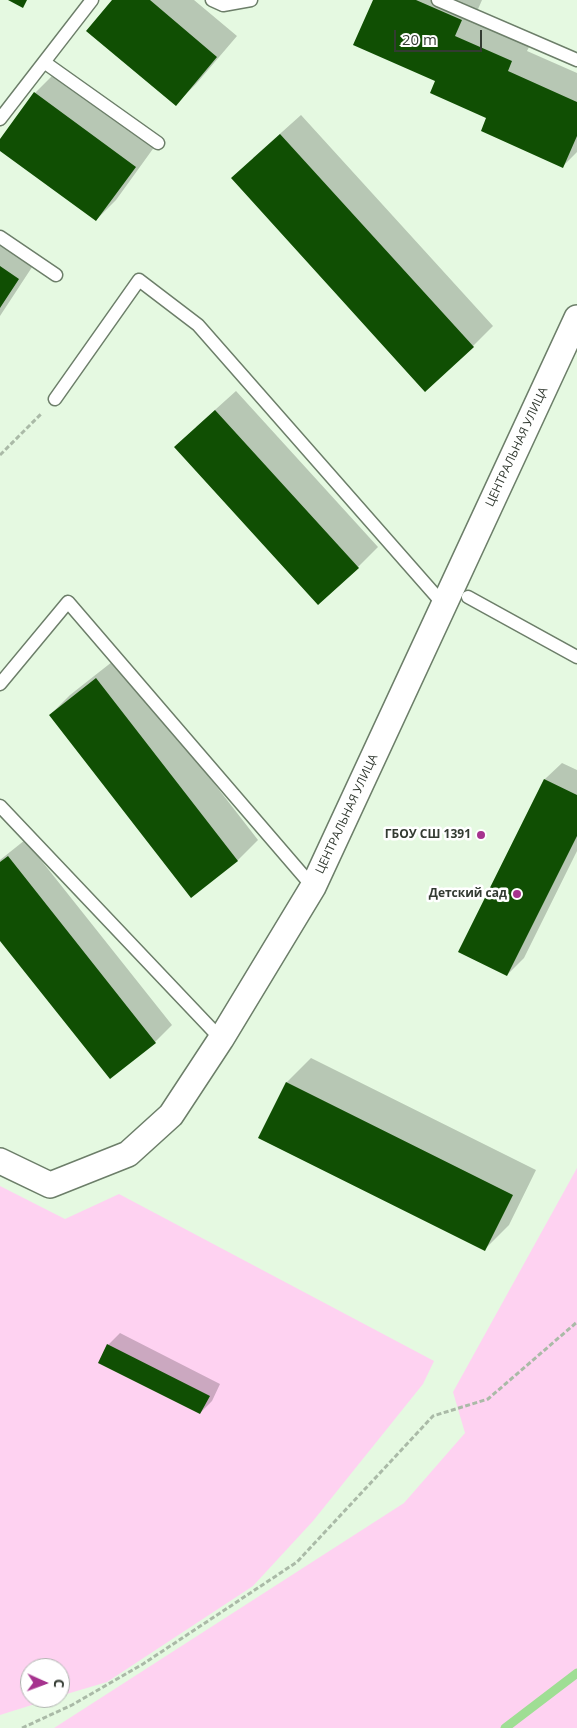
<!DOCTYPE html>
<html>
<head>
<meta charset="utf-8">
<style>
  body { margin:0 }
  #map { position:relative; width:577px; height:1728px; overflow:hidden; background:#e5f9e1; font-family:"Open Sans",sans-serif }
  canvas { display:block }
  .north { position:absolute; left:20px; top:1658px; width:50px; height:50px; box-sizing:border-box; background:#fff; border:1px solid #adb1ad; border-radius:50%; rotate:92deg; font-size:14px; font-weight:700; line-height:20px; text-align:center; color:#333b32 }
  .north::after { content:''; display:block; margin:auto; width:18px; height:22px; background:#a6338e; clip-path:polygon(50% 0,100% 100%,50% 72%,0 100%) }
  .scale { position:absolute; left:394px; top:30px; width:88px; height:22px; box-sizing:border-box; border:2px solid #333b32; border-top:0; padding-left:6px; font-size:15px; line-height:18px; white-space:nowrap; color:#333b32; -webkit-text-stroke:4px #fff; paint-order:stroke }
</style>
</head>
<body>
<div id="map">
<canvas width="577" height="1728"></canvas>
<div class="north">С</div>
<div class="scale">20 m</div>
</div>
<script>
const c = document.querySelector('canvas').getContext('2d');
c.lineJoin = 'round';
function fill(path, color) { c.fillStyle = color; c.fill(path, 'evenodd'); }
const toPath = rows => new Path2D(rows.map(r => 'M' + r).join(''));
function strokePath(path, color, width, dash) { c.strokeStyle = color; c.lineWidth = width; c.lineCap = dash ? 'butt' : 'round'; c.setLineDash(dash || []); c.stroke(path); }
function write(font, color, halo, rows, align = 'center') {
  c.font = font + ' "Open Sans",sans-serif'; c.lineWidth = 5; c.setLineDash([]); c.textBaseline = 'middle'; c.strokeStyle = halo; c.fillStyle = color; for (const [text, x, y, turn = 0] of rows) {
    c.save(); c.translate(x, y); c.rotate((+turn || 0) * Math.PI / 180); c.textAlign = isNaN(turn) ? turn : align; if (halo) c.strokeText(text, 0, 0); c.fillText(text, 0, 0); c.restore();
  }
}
fill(toPath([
  [577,1168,577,1728,54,1728,404,1503,465,1433,453,1392],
  [0,1186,65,1219,119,1194,434,1361,423,1384,313,1521,253,1586,107,1682,60,1696,60,1668,30,1668,30,1698,54,1698,0,1715]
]), '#fed2f1');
fill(toPath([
  [114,0,194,0,237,36,196,84,176,104],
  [374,0,482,0,475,16,532,41,527,51,577,73,577,152,563,166,488,118,437,80],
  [55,73,155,146,116,200,96,220,0,150,0,141,35,93],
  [301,115,493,326,473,346,253,158],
  [0,233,38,258,0,316],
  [236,391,378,547,358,567,196,427],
  [117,658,258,840,238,860,191,896,50,715,70,695],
  [562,763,577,770,577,851,524,958,507,975,460,951,545,779],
  [25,840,172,1025,155,1042,110,1077,0,939,0,860],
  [311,1058,536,1170,509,1225,485,1249,260,1137,287,1082],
  [120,1333,220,1384,212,1401,200,1413,108,1345]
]), '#0003');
strokePath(toPath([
  [505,1728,577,1673]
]), '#9fde94', 9);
fill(toPath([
  [8,0,27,0,23,8],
  [112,0,150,0,217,57,176,106,86,31],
  [373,0,416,0,462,20,455,36,512,61,508,71,577,102,577,136,563,168,481,131,486,118,430,93,435,81,353,45],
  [34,92,136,167,96,221,0,151,0,139],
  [280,134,474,347,425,392,231,178],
  [0,266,19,279,0,308],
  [215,410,359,568,318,605,174,447],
  [96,678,238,861,191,898,49,715],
  [544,779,577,795,577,836,507,976,458,952],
  [8,856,156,1043,110,1079,0,941,0,862],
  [286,1082,513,1195,485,1251,258,1138],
  [107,1344,210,1396,200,1414,98,1363]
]), '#104f03');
const lane = toPath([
  [212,0,223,5,251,0],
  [438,0,577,60],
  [44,62,158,143],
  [0,119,92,0],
  [0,237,56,275],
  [55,399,139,280,198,325,444,605],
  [468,597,577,657],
  [0,684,68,602,313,887],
  [0,806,221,1039]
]);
const street = toPath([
  [0,1161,50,1185,128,1154,171,1115,221,1039,313,887,577,318]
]);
strokePath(lane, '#6c7e69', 15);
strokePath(street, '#6c7e69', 28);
strokePath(toPath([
  [0,455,41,414],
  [22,1728,72,1705,143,1664,297,1562,433,1416,488,1399,577,1322]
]), '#aabaa7', 3, [5, 2.5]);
strokePath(lane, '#fff', 12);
strokePath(street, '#fff', 25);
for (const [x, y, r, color] of [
  [481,835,5,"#a6338e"],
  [517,894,5,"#a6338e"]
]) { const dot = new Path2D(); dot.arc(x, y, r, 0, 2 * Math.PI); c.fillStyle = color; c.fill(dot); strokePath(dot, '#fff', 2); }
write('12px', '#333b32', '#fff', [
  ["ЦЕНТРАЛЬНАЯ УЛИЦА",517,447,-65],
  ["ЦЕНТРАЛЬНАЯ УЛИЦА",347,814,-65]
]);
write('bold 12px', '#333b32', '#fff', [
  ["ГБОУ СШ 1391",471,835],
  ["Детский сад",507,894]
], 'right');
</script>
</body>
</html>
